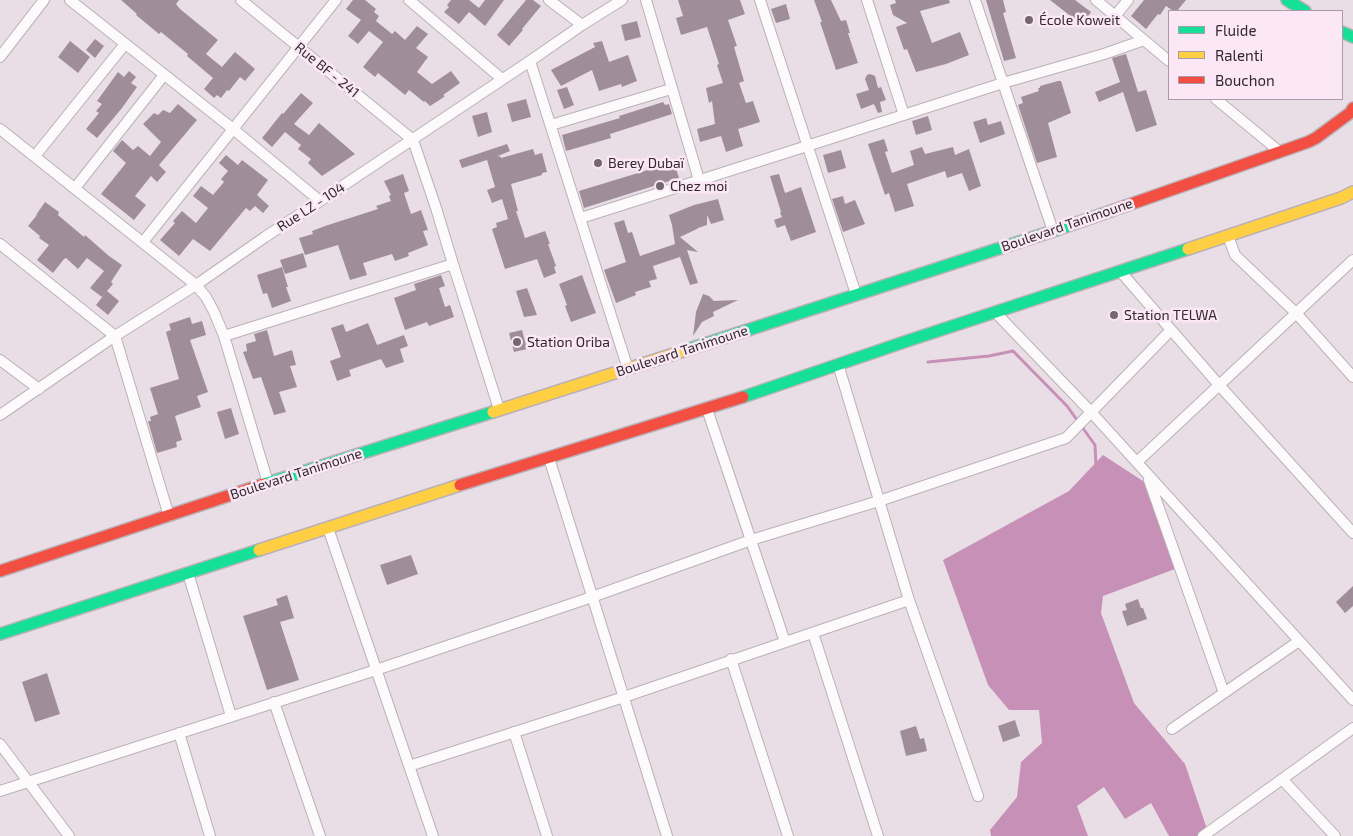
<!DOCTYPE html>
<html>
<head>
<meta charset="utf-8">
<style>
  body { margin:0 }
  #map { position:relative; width:1353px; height:836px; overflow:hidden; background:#eadee6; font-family:"Exo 2",sans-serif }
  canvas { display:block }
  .legend { position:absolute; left:1168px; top:10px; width:175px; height:90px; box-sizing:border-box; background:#fbe7f5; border:1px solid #aa9ba6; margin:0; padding:6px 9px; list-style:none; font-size:15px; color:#312a2f }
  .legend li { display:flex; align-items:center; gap:10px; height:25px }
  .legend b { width:25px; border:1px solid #aa9ba6 }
</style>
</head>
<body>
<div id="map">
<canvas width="1353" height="836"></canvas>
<ul class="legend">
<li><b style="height:6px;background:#16e098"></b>Fluide</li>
<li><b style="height:6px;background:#ffcf43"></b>Ralenti</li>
<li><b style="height:6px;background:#f24e42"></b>Bouchon</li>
</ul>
</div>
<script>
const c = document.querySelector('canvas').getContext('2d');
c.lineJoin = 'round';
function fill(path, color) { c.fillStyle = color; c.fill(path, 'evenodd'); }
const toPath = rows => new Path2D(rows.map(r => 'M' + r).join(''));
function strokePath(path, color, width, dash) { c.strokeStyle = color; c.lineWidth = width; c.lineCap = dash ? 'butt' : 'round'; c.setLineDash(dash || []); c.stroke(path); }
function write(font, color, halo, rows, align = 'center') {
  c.font = font + ' "Exo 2",sans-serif'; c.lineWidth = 5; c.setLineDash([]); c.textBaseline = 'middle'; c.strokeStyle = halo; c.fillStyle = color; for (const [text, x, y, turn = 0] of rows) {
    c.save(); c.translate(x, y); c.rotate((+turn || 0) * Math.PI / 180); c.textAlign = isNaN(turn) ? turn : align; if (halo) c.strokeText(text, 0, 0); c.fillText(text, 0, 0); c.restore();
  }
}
fill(toPath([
  [1103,455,1149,485,1175,569,1103,596,1101,613,1134,703,1185,764,1208,832,1208,836,1169,836,1151,803,1125,819,1104,787,1077,806,1088,836,991,836,990,830,1017,797,1021,762,1042,743,1039,710,1009,710,988,685,943,560,1069,491]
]), '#c790b7');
strokePath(toPath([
  [928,362,989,356,1013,351,1067,406,1095,445,1096,466]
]), '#c790b7', 3);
fill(toPath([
  [121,0,179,0,176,4,180,9,218,40,206,54,222,67,235,52,255,69,245,81,240,77,229,91,227,90,221,98,217,95,214,98,204,89,213,78,187,56,188,54,161,32,159,34,136,15,137,14],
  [353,0,365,0,376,9,374,12,379,16,376,21,392,34,395,31,405,40,417,26,428,34,416,48,428,57,417,72,432,84,451,71,460,83,443,95,445,96,441,99,430,106,425,101,424,102,409,90,405,95,378,73,375,77,363,67,383,42,369,31,358,44,348,36,361,20,346,9],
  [451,0,469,0,479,8,485,0,504,0,485,26,469,12,459,24,444,12,449,7,447,5],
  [526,0,533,0,541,6,522,29,523,30,509,46,497,35],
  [678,0,740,0,745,14,728,20,737,46,734,47,744,81,739,83,746,103,753,101,760,122,738,129,743,146,726,152,721,136,700,142,697,129,715,124,712,101,709,103,706,88,723,83,717,65,719,64,707,27,681,35,676,18,683,16],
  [814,0,831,0,841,21,846,20,850,33,848,33,858,63,836,70,820,22,822,22],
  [895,0,949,0,950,3,920,11,932,43,960,32,969,55,946,64,916,72,907,49,904,50,896,27,907,23,893,15,890,5,896,3],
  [986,0,1003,0,1006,12,1003,13,1016,58,1004,61],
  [1050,0,1075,0,1091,12,1082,25],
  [1144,0,1186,0,1177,11,1173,11,1166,6,1160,15,1158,14,1146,29,1131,16],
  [786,4,790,19,776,23,771,9],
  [637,21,641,37,625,41,621,25],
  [95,39,104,46,95,58,86,50],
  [70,41,90,57,78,73,58,57],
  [602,41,609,62,628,55,637,81,622,87,621,84,599,91,592,70,561,86,551,70,595,47,593,43],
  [1126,54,1138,92,1146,90,1157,125,1136,132,1123,92,1099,102,1095,92,1120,82,1112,58],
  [129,71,136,77,131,83,137,87,122,108,97,138,86,129,99,113,96,111,102,104,97,101,118,72,124,77],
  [870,74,875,76,878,88,881,87,886,100,880,102,882,112,878,113,874,104,861,109,856,94,869,90,865,79,867,75],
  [1058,81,1061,81,1071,113,1048,123,1057,157,1037,163,1018,105,1023,103,1021,97,1039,91,1038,88,1040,88,1040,86],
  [567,87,574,105,564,109,557,90],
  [301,93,313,103,294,124,309,135,319,123,355,154,322,176,308,163,311,159,298,149,301,145,285,132,272,147,262,138,282,113,283,114],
  [526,99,531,117,512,122,507,104],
  [663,102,665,105,669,104,672,114,610,134,611,138,566,151,562,135,620,118,619,116],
  [178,104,197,120,159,165,166,172,157,182,151,176,135,196,146,205,134,220,101,194,126,163,113,151,122,140,133,150,138,146,150,156,161,142,143,124,154,113,158,115,163,110,170,113],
  [487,112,492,132,478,137,472,116],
  [928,116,932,130,916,135,912,121],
  [986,118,988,125,1001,121,1005,134,980,143,973,122],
  [884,139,888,151,885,152,892,173,914,165,910,151,922,147,925,154,953,147,955,155,969,149,981,186,969,191,962,173,947,178,945,171,907,184,914,206,895,212,889,193,885,195,868,144],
  [507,144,510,151,498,156,498,157,500,156,501,158,533,149,535,155,542,153,547,172,542,173,542,175,511,184,518,211,516,211,525,238,545,231,550,244,548,244,556,266,554,267,556,273,544,278,537,259,505,269,492,229,497,227,496,223,508,219,502,199,492,203,487,190,495,187,487,160,462,168,459,160],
  [841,150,846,168,828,173,823,155],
  [226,155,238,165,242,160,268,180,257,195,269,206,263,213,255,206,250,211,246,208,210,251,193,239,179,256,160,240,175,223,173,221,182,211,196,223,208,208,193,196,201,186,213,195,224,182,221,179,228,171,219,163],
  [674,162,679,178,584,208,579,191],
  [403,174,409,191,404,193,411,214,421,210,428,230,423,231,428,245,408,253,409,256,395,261,392,254,363,263,367,275,350,280,338,245,305,255,299,238,313,234,312,231,325,226,378,209,376,206,391,201,389,196,391,195,384,181],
  [779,174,785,193,801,187,816,232,791,241,785,225,777,228,774,220,782,217,780,213,781,212,770,176],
  [843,196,845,204,855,200,865,224,843,232,832,199],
  [718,199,724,220,711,224,707,215,707,225,698,228,697,229,680,237,698,252,687,250,698,283,690,285,680,257,653,266,657,279,649,281,651,287,635,292,636,295,616,303,604,270,626,262,614,223,624,220,628,233,632,232,640,256,675,244,672,225,669,215,694,205],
  [45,202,59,212,58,215,84,237,85,235,109,256,122,265,111,282,113,284,102,297,90,288,104,271,87,258,78,269,66,258,64,259,53,273,37,260,49,245,39,238,40,236,28,226,37,215,36,215],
  [303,253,307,267,285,274,280,260],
  [282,267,288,287,286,287,291,301,272,308,267,293,263,294,257,275],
  [441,275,445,286,439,288,445,307,450,305,454,317,429,326,427,322,405,330,394,298,416,290,414,284],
  [582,275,596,313,571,322,565,306,567,305,559,284],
  [527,288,537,315,524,317,516,291],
  [107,291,119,301,108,315,96,305],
  [703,294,709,296,714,301,738,300,713,312,714,316,702,322,693,336,696,312],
  [190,317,192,324,202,321,206,335,190,340,208,392,197,396,201,407,175,416,182,440,176,442,177,447,157,453,148,421,151,421,150,417,158,414,150,388,179,379,166,332,171,330,169,324],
  [368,323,377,345,404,335,408,346,400,349,404,362,386,368,381,359,349,370,351,376,337,381,330,361,341,357,331,328,343,324,346,332],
  [267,330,274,356,292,350,296,365,290,366,297,387,279,392,286,412,274,415,261,377,253,379,243,352,247,351,246,344,256,341,254,334],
  [522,330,527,349,514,352,509,333],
  [231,408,239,434,225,439,217,412],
  [411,555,418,574,387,585,380,565],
  [1353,586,1353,606,1345,613,1336,602],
  [287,595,294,618,280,622,299,680,267,690,243,616,278,605,276,599],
  [1138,599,1141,608,1143,608,1147,619,1127,626,1122,611,1127,610,1125,604],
  [47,673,60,714,35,722,22,682],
  [1015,720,1020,736,1003,742,998,726],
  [916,726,920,739,924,738,927,751,906,756,900,731]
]), '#a08d9a');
const street = toPath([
  [70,0,233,129,320,201],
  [241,0,413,140],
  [409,0,502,79],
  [549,0,582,25],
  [646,0,699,180],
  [760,0,856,294],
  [867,0,904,115],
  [975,0,1053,231],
  [1096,0,1169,61],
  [1115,16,1128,0],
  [0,57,44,0],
  [530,61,628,369],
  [1216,99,1280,152],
  [551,125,671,89],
  [0,129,196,285,206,297,214,312,224,336,268,483],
  [413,140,436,208,453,264,499,409],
  [35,156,125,44],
  [75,188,164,75],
  [581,218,807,146,1003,83,1104,54,1144,40],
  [1228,236,1235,255,1296,313,1353,377],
  [143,242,336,0],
  [0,244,115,336,169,516],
  [1120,271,1219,385,1353,533],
  [995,312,1091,412,1353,700],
  [224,336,453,264],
  [0,360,39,389],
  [838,364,909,600,978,796],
  [707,409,785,642],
  [0,415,115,336,196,285,265,237,320,201,530,61,582,25,622,0],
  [549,458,667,836],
  [1137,462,1353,260],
  [1149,480,1224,693],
  [328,528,433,836],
  [188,573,231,716],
  [813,633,878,836],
  [731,659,788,836],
  [274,702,320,836],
  [1172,729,1299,641],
  [514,732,547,836],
  [179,733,210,836],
  [0,744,69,836],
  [409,766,624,697,909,600],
  [1282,779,1335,836],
  [0,791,376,670,592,597,751,540,879,501,1066,438,1171,330],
  [1203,836,1353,728]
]);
const fast = toPath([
  [1287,0,1305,11],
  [1342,32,1353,37],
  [683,351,1053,231,1111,211],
  [743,397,910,340,1188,249],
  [264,484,493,412],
  [0,634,259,550]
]);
const slow = toPath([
  [1188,249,1341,198,1353,192],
  [493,412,683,351],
  [259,550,460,485]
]);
const jam = toPath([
  [1111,211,1308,142,1316,138,1350,113,1353,108],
  [460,485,743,397],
  [0,571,264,484]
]);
strokePath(street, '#bab1b7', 12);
strokePath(fast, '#bab1b7', 14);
strokePath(slow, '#bab1b7', 14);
strokePath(jam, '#bab1b7', 14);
strokePath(street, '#fcfafb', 10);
strokePath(fast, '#16e098', 11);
strokePath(slow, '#ffcf43', 11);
strokePath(jam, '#f24e42', 11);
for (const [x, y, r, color] of [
  [1029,20,5,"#72696f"],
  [598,163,5,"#72696f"],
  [660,186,5,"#72696f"],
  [1114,315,5,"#72696f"],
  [517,342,5,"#72696f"]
]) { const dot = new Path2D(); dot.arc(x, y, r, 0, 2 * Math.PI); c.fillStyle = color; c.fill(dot); strokePath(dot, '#fbe7f5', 2); }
write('14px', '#312a2f', '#fbe7f5', [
  ["École Koweit",1039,20],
  ["Berey Dubaï",608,163],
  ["Chez moi",670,186],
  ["Station TELWA",1124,315],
  ["Station Oriba",527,342]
], 'left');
write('14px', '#312a2f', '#fbe7f5', [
  ["Rue BF - 241",327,70,39],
  ["Rue LZ - 104",311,207,-33],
  ["Boulevard Tanimoune",1067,225,-19],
  ["Boulevard Tanimoune",682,351,-18],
  ["Boulevard Tanimoune",296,474,-18]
]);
</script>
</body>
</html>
